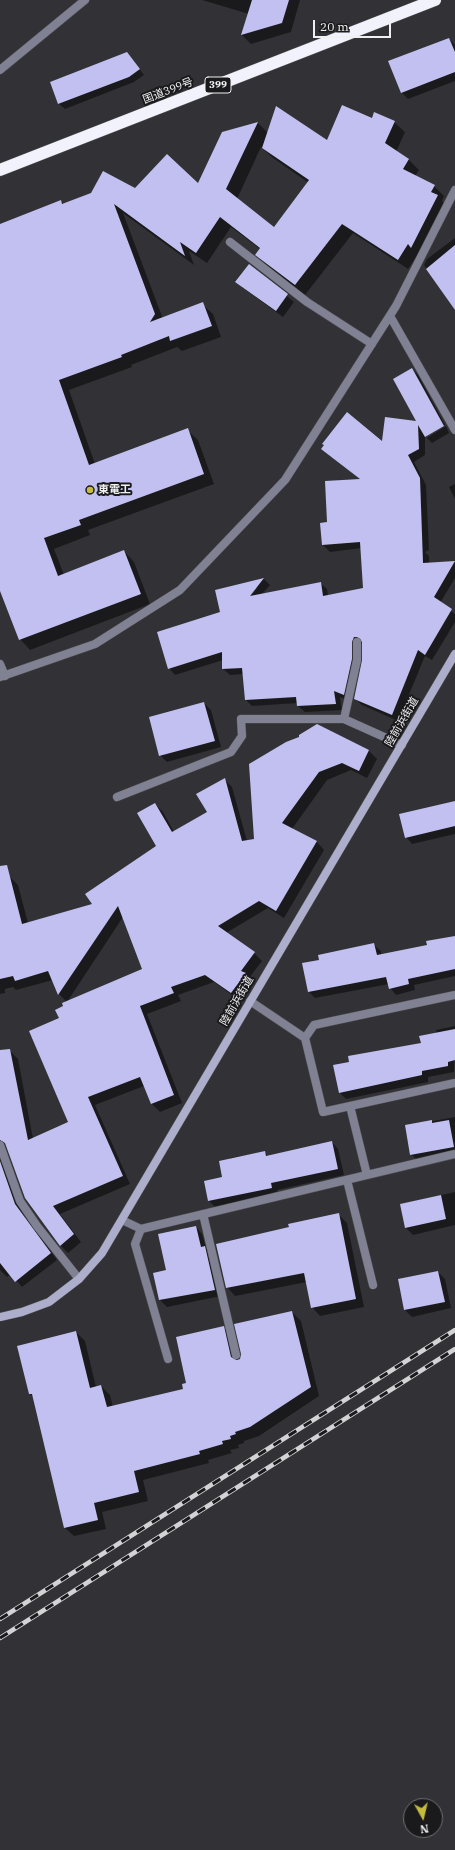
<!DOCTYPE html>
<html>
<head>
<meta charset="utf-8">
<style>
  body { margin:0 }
  #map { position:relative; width:455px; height:1850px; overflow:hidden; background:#323236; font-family:"IBM Plex Serif",serif }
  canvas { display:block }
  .north { position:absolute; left:403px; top:1798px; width:40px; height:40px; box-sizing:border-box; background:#1a1a1c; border:1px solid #707072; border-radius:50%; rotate:172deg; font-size:11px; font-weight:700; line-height:16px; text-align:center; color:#f0f0f3 }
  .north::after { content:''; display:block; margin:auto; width:14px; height:18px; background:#c5bc3d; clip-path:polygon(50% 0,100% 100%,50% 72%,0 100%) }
  .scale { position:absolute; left:313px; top:20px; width:78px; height:18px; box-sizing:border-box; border:2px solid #f0f0f3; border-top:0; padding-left:5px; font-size:12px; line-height:14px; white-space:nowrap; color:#f0f0f3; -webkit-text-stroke:3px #1a1a1c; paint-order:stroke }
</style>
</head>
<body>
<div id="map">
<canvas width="455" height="1850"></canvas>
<div class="north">N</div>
<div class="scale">20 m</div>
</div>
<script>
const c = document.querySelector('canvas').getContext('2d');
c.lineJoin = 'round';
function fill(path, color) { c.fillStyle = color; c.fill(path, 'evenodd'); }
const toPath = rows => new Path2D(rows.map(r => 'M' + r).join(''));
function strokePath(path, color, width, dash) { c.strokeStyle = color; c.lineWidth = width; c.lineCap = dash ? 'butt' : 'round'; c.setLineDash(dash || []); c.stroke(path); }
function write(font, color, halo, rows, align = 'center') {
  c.font = font + ' "IBM Plex Serif","Noto Sans JP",serif'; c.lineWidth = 4; c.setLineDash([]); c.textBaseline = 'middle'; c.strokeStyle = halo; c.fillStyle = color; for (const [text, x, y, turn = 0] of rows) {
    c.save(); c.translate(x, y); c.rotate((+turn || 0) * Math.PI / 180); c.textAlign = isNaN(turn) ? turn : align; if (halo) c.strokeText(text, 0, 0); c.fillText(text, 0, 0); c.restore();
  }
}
fill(toPath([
  [202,0,300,0,291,32,251,44,242,35,249,14],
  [449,39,455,45,455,81,408,99,401,92],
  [132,59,144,75,134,82,65,109,59,104,51,83],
  [372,119,394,122,405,132,396,152,409,160,419,170,415,176,434,186,444,196,442,201,447,206,421,257,418,254,408,269,353,233,305,295,267,265,256,255,260,249,231,227,207,263,189,251,194,265,123,213,163,319,202,304,213,314,221,337,182,351,177,347,131,365,132,367,69,390,95,464,187,430,198,440,214,484,88,530,90,535,54,549,64,575,124,551,134,562,150,604,30,650,20,639,0,578,0,225,61,201,64,205,135,190,198,184,223,132,258,123,268,133,327,141],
  [261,147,273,158,309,183,275,228,237,199],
  [455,238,455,310,424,265,427,259],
  [249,265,294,302,283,317,243,288,237,282],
  [412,369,418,375,445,425,427,435,427,437,425,435,425,455,414,462,426,485,429,550,425,552,429,556,429,563,455,562,455,578,440,603,455,614,455,622,432,660,425,656,398,721,362,705,355,699,363,660,363,643,358,646,350,701,340,697,342,710,305,712,298,706,298,703,252,706,246,700,244,674,230,675,223,669,223,660,175,675,169,668,221,613,216,591,264,579,270,585,262,594,320,583,327,589,328,596,364,589,362,548,330,552,323,545,321,524,328,523,361,480,323,449,383,443,418,422],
  [255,588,257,588,248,600,246,599],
  [446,426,449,433,432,443,427,438],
  [455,484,455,499,449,487],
  [204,703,211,710,221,747,167,762,160,755],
  [317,726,369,751,377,759,367,778,351,770,327,780,292,829,317,842,324,850,284,918,268,908,226,933,254,953,262,961,249,978,253,982,239,1000,214,982,178,995,181,1001,147,1014,182,1103,160,1112,152,1104,144,1086,95,1105,130,1184,60,1214,81,1242,68,1253,60,1245,0,1130,0,1053,10,1051,18,1059,33,1139,69,1123,60,1019,67,1002,59,994,53,980,16,990,13,987,5,989,5,993,0,994,0,880,10,877,18,885,28,923,94,905,157,846,155,804,163,812,174,832,208,813,224,779,232,787,247,841,256,840,300,738],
  [123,917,143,970,67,1002],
  [455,802,455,834,412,844,406,837],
  [455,937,455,976,414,985,415,990,396,995,390,988,389,984,315,998,309,992,320,961,374,945,381,951,381,955,428,946],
  [455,1026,454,1072,428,1077,428,1082,346,1099,339,1092,437,1034,436,1030],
  [455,1117,455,1154,418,1161,411,1154,406,1126],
  [332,1142,338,1149,344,1175,277,1190,278,1194,215,1207,209,1201,223,1178,230,1158,264,1152,268,1156],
  [0,1152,22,1211,57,1260,22,1287,11,1274,7,1277,0,1270],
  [455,1192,455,1225,413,1235,406,1228,401,1204],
  [338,1214,347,1223,364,1307,320,1316,312,1307,307,1282,235,1296,227,1287,290,1228],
  [196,1227,202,1234,206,1248,211,1254,221,1296,167,1307,160,1300,167,1271],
  [438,1272,445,1279,451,1308,412,1317,405,1310,399,1280],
  [292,1312,301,1321,319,1396,259,1436,244,1441,244,1443,238,1445,239,1448,230,1450,232,1453,208,1460,209,1463,143,1480,148,1501,102,1512,106,1529,74,1536,65,1528,34,1397,30,1394,76,1332,85,1341,96,1387,101,1386,110,1395,113,1407,184,1390,223,1327,232,1336,238,1361]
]), '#0007');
fill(toPath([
  [252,0,289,0,282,23,241,35],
  [449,38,455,52,455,72,401,93,388,61],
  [127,52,140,69,129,77,58,104,50,82],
  [342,105,372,118,374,112,395,121,385,143,409,159,403,169,435,185,431,192,438,195,411,248,408,244,398,260,342,224,295,285,255,255,260,248,220,217,196,253,180,242,185,256,114,204,155,314,150,322,203,302,212,326,170,341,169,336,121,355,122,357,59,380,89,465,188,428,204,474,79,520,81,525,44,538,58,576,124,550,141,594,19,640,0,591,0,224,61,200,62,204,91,193,103,171,135,188,167,154,198,183,222,132,258,122,226,189,274,227,309,180,262,148,276,106,327,140],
  [455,245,455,310,426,269],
  [249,264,288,294,276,311,235,282],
  [412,368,444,426,425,437,418,425,419,449,408,455,420,478,423,563,455,561,434,597,452,609,425,655,418,650,392,715,354,699,362,660,362,642,357,637,354,637,352,642,352,659,344,695,334,691,336,704,297,706,296,697,245,700,242,668,222,669,222,652,168,669,157,632,220,612,215,590,264,578,250,596,321,582,323,596,363,588,360,542,322,545,320,523,327,522,325,481,360,479,321,449,324,445,322,444,347,412,382,441,385,417,416,421,393,379],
  [204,702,215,741,159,756,149,717],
  [317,724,369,750,359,771,342,763,319,772,282,823,317,841,276,911,259,901,218,926,255,952,241,971,246,973,231,993,205,975,171,987,174,993,140,1006,174,1095,151,1104,140,1077,88,1097,123,1176,53,1206,74,1234,60,1246,25,1198,5,1143,0,1140,0,1050,10,1049,28,1140,68,1122,29,1031,59,1018,55,1010,63,1006,62,1003,142,969,118,906,58,995,48,971,15,981,13,976,0,979,0,866,7,865,22,924,92,904,85,894,156,846,137,813,155,803,172,832,207,812,196,794,225,778,242,841,254,839,249,764,286,742,299,737,299,735],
  [455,801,455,826,405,838,399,814],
  [455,936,455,969,408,979,409,984,389,989,386,977,308,992,302,963,319,960,318,955,374,943,377,955,427,945,426,941],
  [455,1029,455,1060,448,1062,448,1066,422,1071,422,1075,339,1093,333,1065,349,1062,348,1056,421,1043,419,1036],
  [432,1120,432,1123,449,1120,454,1147,410,1155,405,1125],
  [332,1141,338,1169,271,1183,272,1188,208,1201,204,1181,222,1177,219,1161,265,1151,266,1156],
  [0,1161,15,1204,51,1253,15,1282,0,1263],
  [441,1195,446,1219,405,1228,400,1204],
  [339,1213,356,1299,311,1308,304,1273,226,1288,216,1244,289,1227,288,1224],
  [196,1226,201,1247,205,1246,215,1290,159,1300,153,1273,166,1270,158,1234],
  [438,1271,445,1302,404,1310,398,1279],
  [292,1311,311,1387,250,1427,235,1432,236,1434,230,1436,231,1439,222,1441,223,1444,199,1451,200,1454,134,1471,139,1492,94,1503,98,1520,64,1528,32,1394,29,1394,17,1346,76,1331,90,1388,101,1385,107,1407,183,1389,182,1384,186,1383,176,1337,224,1326,231,1357,237,1360,240,1359,241,1354,234,1324]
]), '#c1c0f0');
const street = toPath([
  [0,70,85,0],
  [230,242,307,302,372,344],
  [390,316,455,430],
  [0,664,5,676],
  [0,677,95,644,180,590,285,480,396,306,455,190],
  [344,719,357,660,357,642],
  [117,797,231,752,242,736,241,719,344,719,402,745],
  [250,1001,305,1038,323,1112,455,1083],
  [305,1038,314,1025,455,995],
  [350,1106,367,1175],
  [0,1145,20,1201,37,1226,79,1279],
  [347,1180,373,1285],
  [203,1214,236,1355],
  [122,1220,141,1229,455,1154],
  [141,1229,135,1244,168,1359]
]);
const secondary = toPath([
  [0,1317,22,1312,49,1302,79,1279,102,1253,455,654]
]);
const highway = toPath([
  [0,170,435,0]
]);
strokePath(street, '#505054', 9);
strokePath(secondary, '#505054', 9);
strokePath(highway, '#505054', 13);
strokePath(street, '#818194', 8);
strokePath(secondary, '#adadcc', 8);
strokePath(highway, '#f1f2fc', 12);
const rail = toPath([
  [0,1619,455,1330],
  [0,1638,455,1349]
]);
strokePath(rail, '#d3d3d6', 4.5);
strokePath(rail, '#1a1a1c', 3, [9]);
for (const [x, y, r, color] of [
  [90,490,4,"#c5bc3d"]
]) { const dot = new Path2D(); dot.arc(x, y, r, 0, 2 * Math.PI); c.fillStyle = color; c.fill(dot); strokePath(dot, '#1a1a1c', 1.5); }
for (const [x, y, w] of [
  [218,85,26]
]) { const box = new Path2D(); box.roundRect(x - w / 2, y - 8, w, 16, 3); c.fillStyle = '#1a1a1c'; c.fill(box); strokePath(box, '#f0f0f3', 1); }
write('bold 10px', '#f0f0f3', null, [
  ["399",218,85]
]);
write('11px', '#f0f0f3', '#1a1a1c', [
  ["国道399号",168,91,-21],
  ["陸前浜街道",402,722,-60],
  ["陸前浜街道",237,1001,-60]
]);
write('bold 11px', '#f0f0f3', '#1a1a1c', [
  ["東電工",98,490]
], 'left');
</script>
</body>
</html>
